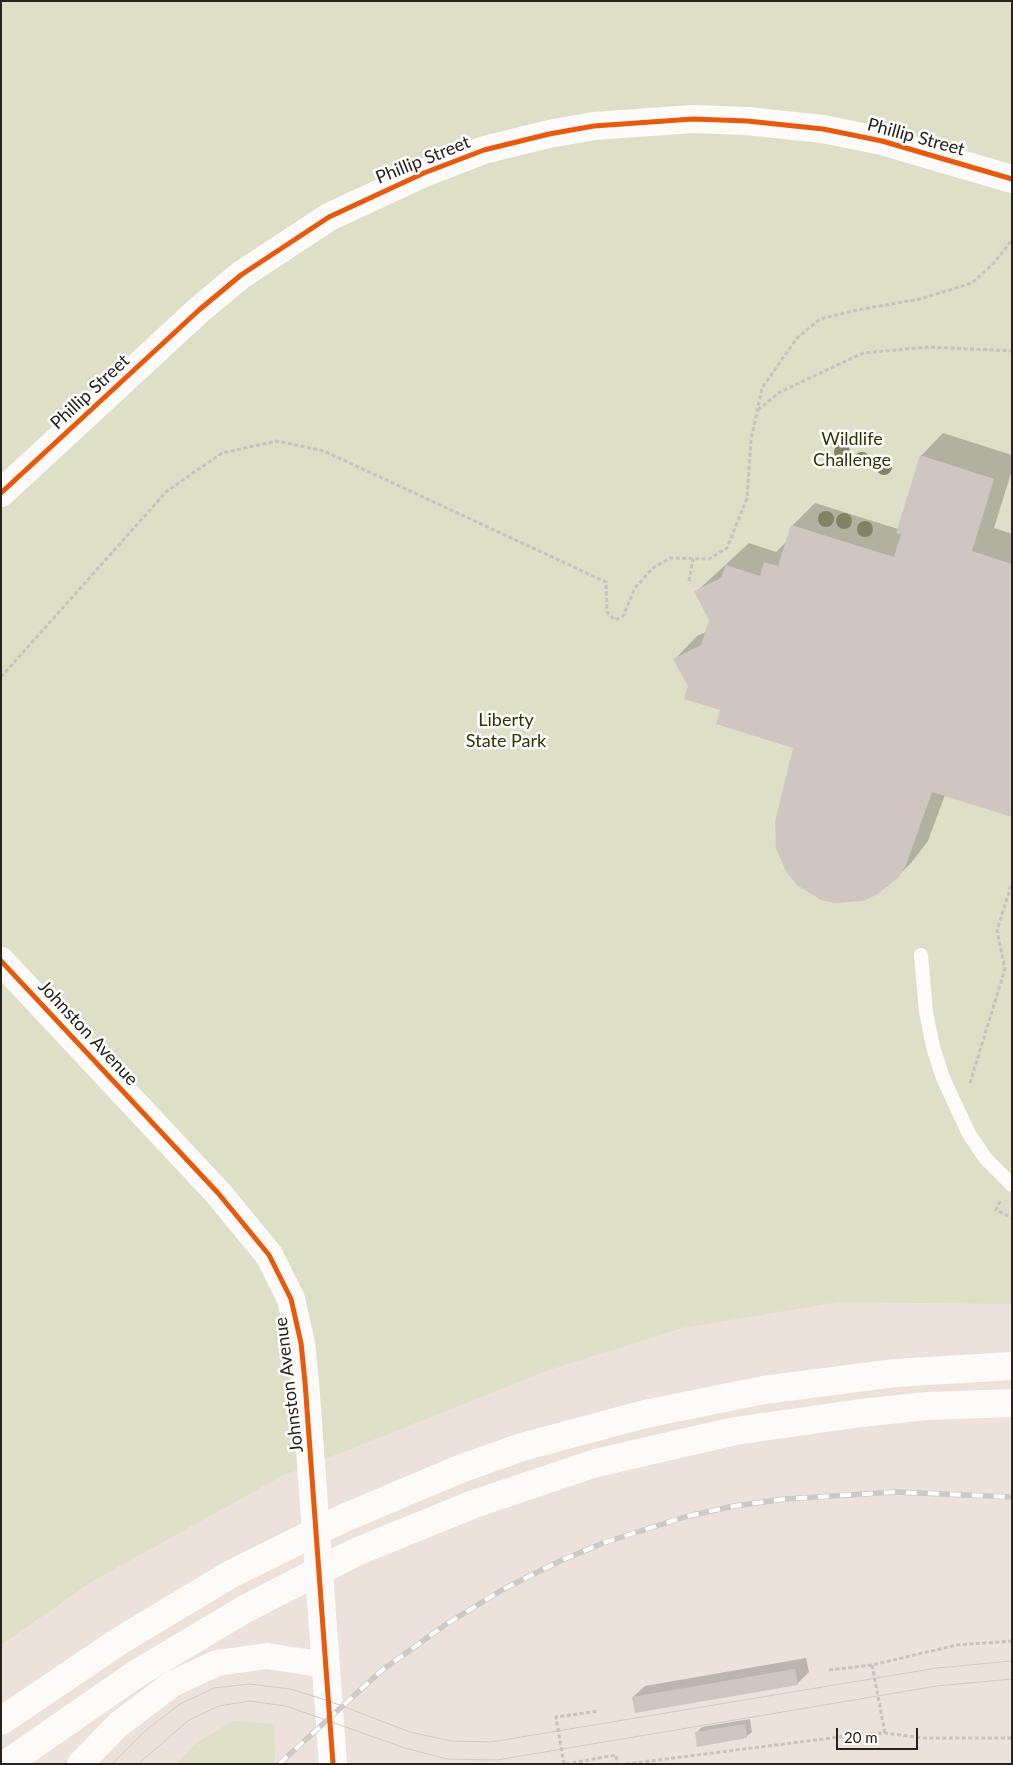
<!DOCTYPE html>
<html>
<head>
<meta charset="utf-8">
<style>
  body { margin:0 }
  #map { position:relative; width:1013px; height:1765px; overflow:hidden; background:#ece2db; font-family:Lato,sans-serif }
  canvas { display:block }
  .frame { position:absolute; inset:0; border:2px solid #28211c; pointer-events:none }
  .scale { position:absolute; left:836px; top:1728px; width:82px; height:22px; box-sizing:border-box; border:2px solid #28211c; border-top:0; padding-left:6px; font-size:15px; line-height:18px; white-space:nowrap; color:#28211c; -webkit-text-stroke:4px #fff; paint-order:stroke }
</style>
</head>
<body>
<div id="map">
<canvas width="1013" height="1765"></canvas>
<div class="frame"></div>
<div class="scale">20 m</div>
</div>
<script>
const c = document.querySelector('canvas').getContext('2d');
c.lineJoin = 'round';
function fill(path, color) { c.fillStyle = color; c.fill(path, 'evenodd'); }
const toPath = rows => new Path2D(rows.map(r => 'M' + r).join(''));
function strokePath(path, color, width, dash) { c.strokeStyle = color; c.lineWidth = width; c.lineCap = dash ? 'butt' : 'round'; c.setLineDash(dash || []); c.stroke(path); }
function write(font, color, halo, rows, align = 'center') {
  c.font = font + ' Lato,sans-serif'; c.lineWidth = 5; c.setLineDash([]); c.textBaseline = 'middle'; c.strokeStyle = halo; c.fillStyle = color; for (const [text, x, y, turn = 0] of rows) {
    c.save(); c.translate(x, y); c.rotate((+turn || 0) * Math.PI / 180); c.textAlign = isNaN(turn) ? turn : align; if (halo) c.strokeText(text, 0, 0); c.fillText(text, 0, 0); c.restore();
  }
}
fill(toPath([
  [1,1,1012,1,1012,1304,839,1302,682,1328,546,1371,280,1477,91,1582,1,1645],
  [233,1721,274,1724,275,1764,176,1764,197,1742]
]), '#dddfc7');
fill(toPath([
  [943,433,1012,455,1012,470,994,528,1012,534,1012,816,945,795,928,841,911,863,888,886,863,900,795,747,722,709,689,686,675,659,697,636,706,632,710,620,696,592,749,543,776,552,788,540,792,526,815,503,898,529,921,456],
  [806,1658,809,1672,797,1684,633,1697,645,1686],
  [750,1719,752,1732,746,1737,696,1733,702,1727]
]), '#0003');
fill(toPath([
  [920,455,994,479,972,551,1012,564,1012,817,932,792,906,865,899,877,876,895,863,901,834,903,821,900,797,885,787,873,776,849,775,822,793,748,716,724,720,710,684,699,688,686,673,659,701,645,709,620,694,591,721,578,726,565,760,576,764,562,778,566,791,525,894,557,901,534,896,533],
  [795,1669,798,1685,635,1713,632,1697],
  [745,1724,747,1738,697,1747,695,1732]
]), '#cfc6c2');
strokePath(toPath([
  [758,410,780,392,863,353,928,347,1012,351],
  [689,581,693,559],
  [1,677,167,491,222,453,277,441,324,451,606,582,607,612,615,620,623,616,635,588,653,568,670,558,709,559,727,548,747,498,751,440,762,388,797,338,820,319,857,310,920,299,972,283,994,263,1012,240],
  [970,1083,1005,969,997,930,1012,883],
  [1000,1201,996,1210,1012,1218],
  [872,1665,885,1733],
  [829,1670,872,1665,957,1645,1012,1641],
  [564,1764,556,1717,599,1711],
  [566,1764,616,1755,617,1764],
  [626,1764,847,1736,885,1733,923,1738,1012,1738]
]), '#c6c2c0', 3, [4, 2.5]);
strokePath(toPath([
  [921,955,926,1012,933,1047,943,1078,969,1134,986,1159,1012,1185]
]), '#fcfbfa', 14);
strokePath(toPath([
  [80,1764,119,1724,172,1684,217,1663,267,1656,326,1665]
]), '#fcfbfa', 26);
strokePath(toPath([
  [1,493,199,310,241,275,329,217,424,173,484,150,549,134,594,126,693,119,747,121,823,129,882,141,1012,179],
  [1,961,218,1193,269,1255,291,1299,301,1343,305,1382,333,1764]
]), '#fcfbfa', 28);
strokePath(toPath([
  [1,1721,121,1640,231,1574,344,1518,460,1469,522,1447,645,1414,764,1390,895,1373,1012,1366],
  [6,1764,136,1674,245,1609,356,1552,474,1504,596,1463,735,1431,861,1413,927,1406,1012,1403]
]), '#fcfbfa', 28);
strokePath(toPath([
  [112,1764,145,1731,180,1704,214,1688,250,1684,290,1689,329,1701,410,1732,451,1741,491,1742,937,1668,1012,1661],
  [138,1764,189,1720,219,1706,250,1701,286,1706,405,1748,447,1759,497,1760,937,1686,1012,1679]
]), '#ccc9c7', 1);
const rail = toPath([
  [279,1764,381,1671,445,1625,502,1590,560,1561,603,1543,688,1516,734,1506,785,1499,896,1492,1012,1497]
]);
strokePath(rail, '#ccc9c7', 5.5);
strokePath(rail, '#fff', 4, [11]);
strokePath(toPath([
  [1,493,199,310,241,275,329,217,424,173,484,150,549,134,594,126,693,119,747,121,823,129,882,141,1012,179],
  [1,961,218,1193,269,1255,291,1299,301,1343,305,1382,333,1764]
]), '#e8590c', 5);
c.fillStyle = '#828364';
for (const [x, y] of [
  [842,452],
  [862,460],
  [884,467],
  [826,519],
  [844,521],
  [865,529]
]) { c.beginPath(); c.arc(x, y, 8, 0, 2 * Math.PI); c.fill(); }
write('18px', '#28211c', '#fff', [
  ["Phillip Street",916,137,15],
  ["Phillip Street",423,160,-22],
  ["Phillip Street",90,392,-43],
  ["Johnston Avenue",88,1033,47],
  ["Johnston Avenue",289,1385,-97]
]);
write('18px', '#2c3602', '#fff', [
  ["Wildlife",852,439],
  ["Challenge",852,460],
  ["Liberty",506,720],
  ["State Park",506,741]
]);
</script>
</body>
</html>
